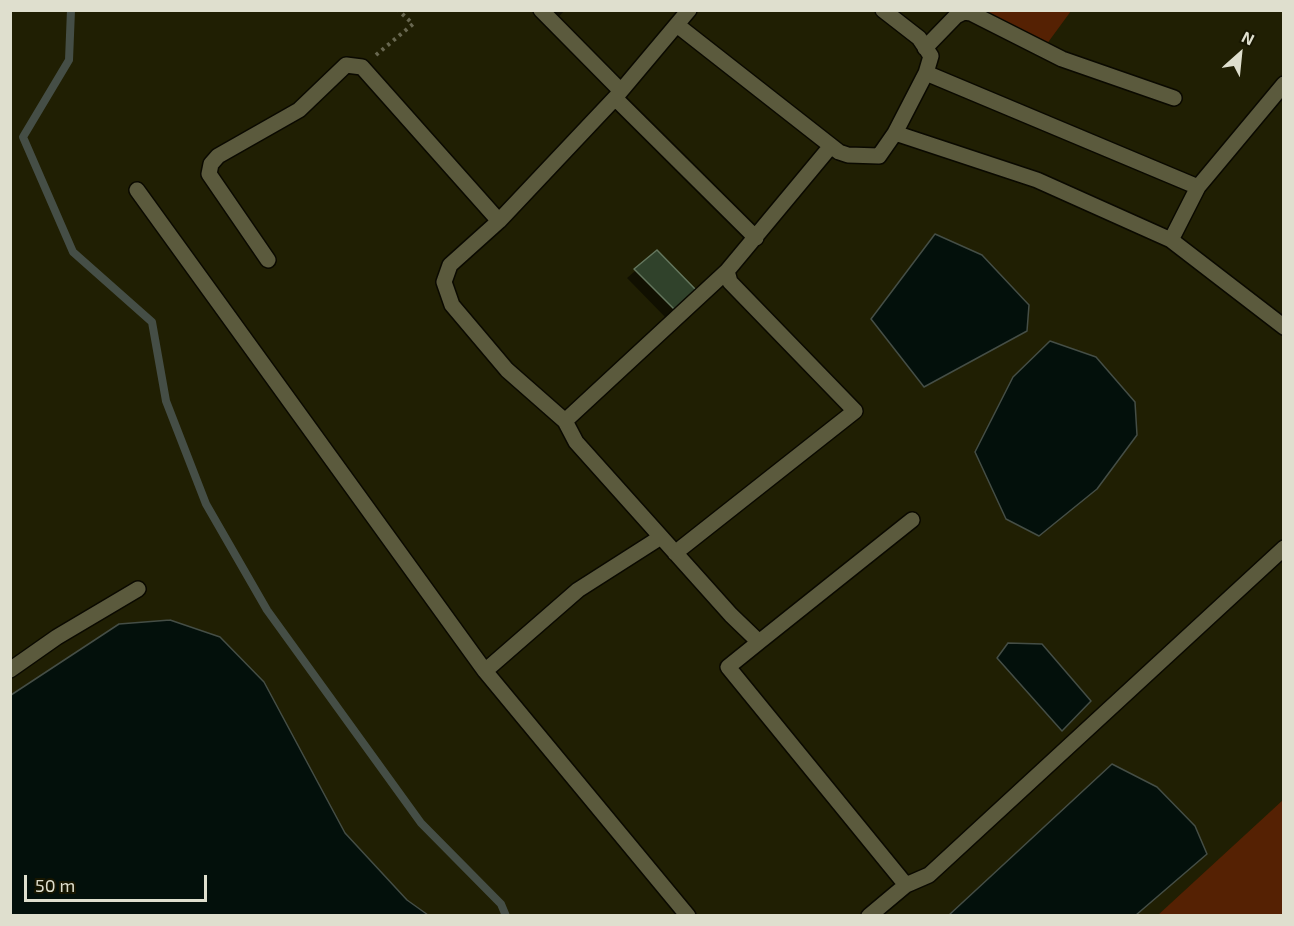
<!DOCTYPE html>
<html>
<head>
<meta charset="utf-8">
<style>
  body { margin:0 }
  #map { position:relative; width:1294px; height:926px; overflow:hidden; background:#201f03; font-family:"Exo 2",sans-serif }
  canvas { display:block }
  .frame { position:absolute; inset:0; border:12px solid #dfdfce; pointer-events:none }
  .north { position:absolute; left:1210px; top:24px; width:60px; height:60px; -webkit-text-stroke:4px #171600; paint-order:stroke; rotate:27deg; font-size:16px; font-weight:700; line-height:24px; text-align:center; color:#dfdfce }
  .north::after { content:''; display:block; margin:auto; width:21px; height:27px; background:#dfdfce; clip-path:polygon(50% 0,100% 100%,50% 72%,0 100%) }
  .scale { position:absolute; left:24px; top:875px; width:183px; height:27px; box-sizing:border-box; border:3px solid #dfdfce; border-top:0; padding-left:8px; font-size:18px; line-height:21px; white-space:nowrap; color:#dfdfce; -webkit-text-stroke:4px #171600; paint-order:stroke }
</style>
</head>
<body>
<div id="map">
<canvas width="1294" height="926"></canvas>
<div class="frame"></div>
<div class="north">N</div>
<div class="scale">50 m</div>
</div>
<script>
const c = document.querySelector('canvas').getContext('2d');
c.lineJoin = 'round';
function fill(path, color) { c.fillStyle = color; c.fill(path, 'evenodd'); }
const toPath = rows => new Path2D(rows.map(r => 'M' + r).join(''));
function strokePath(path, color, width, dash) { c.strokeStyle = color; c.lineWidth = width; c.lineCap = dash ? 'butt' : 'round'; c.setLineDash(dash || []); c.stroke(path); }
fill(toPath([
  [948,11,1071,11,1038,56],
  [1283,800,1283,915,1158,915]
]), '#552103');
const water = toPath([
  [935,234,982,255,1029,305,1027,331,924,387,871,319,935,234],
  [1050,341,1096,357,1135,402,1137,435,1097,489,1039,536,1006,519,975,452,1013,377,1050,341],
  [170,620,220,637,264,682,345,833,407,900,428,915,11,915,11,695,119,624,170,620],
  [1008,643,1042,644,1091,701,1062,731,997,658,1008,643],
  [1112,764,1157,787,1195,826,1207,854,1136,915,949,915,1112,764]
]);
fill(water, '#03100b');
strokePath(water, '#454e46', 1.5);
fill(toPath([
  [540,10,565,10,553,23],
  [657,252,695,291,666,318,627,278]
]), '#0007');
strokePath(toPath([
  [71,10,69,60,23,137,73,252,152,322,166,401,206,504,267,610,421,823,501,904,506,916]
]), '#454e46', 8);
const building = toPath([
  [657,250,697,291,676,311,634,269,657,250]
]);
fill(building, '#30422b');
strokePath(building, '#64775e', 1.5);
const street = toPath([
  [541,10,621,91],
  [883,10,919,38,931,56,926,73,1198,187],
  [677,25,839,152,848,155,879,156,895,133,926,73],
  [925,48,956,16,964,12,971,13,1062,59,1174,98],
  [615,98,756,238],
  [895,133,1037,180,1171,240,1284,327],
  [137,190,485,671,688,916],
  [1171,240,1198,187,1284,84],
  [268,260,209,174,211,164,218,156,299,110,346,65,362,67,499,221],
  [727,271,565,421,576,442,731,615,759,642,912,520],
  [565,421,507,370,452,305,444,282,450,265,499,221,615,98,689,10],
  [675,553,855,411,730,282,727,271,831,146],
  [759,642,728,667,906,885],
  [10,670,57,637,138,589],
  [485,671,578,590,661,537],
  [869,916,906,885,929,875,1284,548]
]);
strokePath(street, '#0a0900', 18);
strokePath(toPath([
  [376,55,413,24,398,10]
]), '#686750', 4, [3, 4.5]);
strokePath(street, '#5b5a3d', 15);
</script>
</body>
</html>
